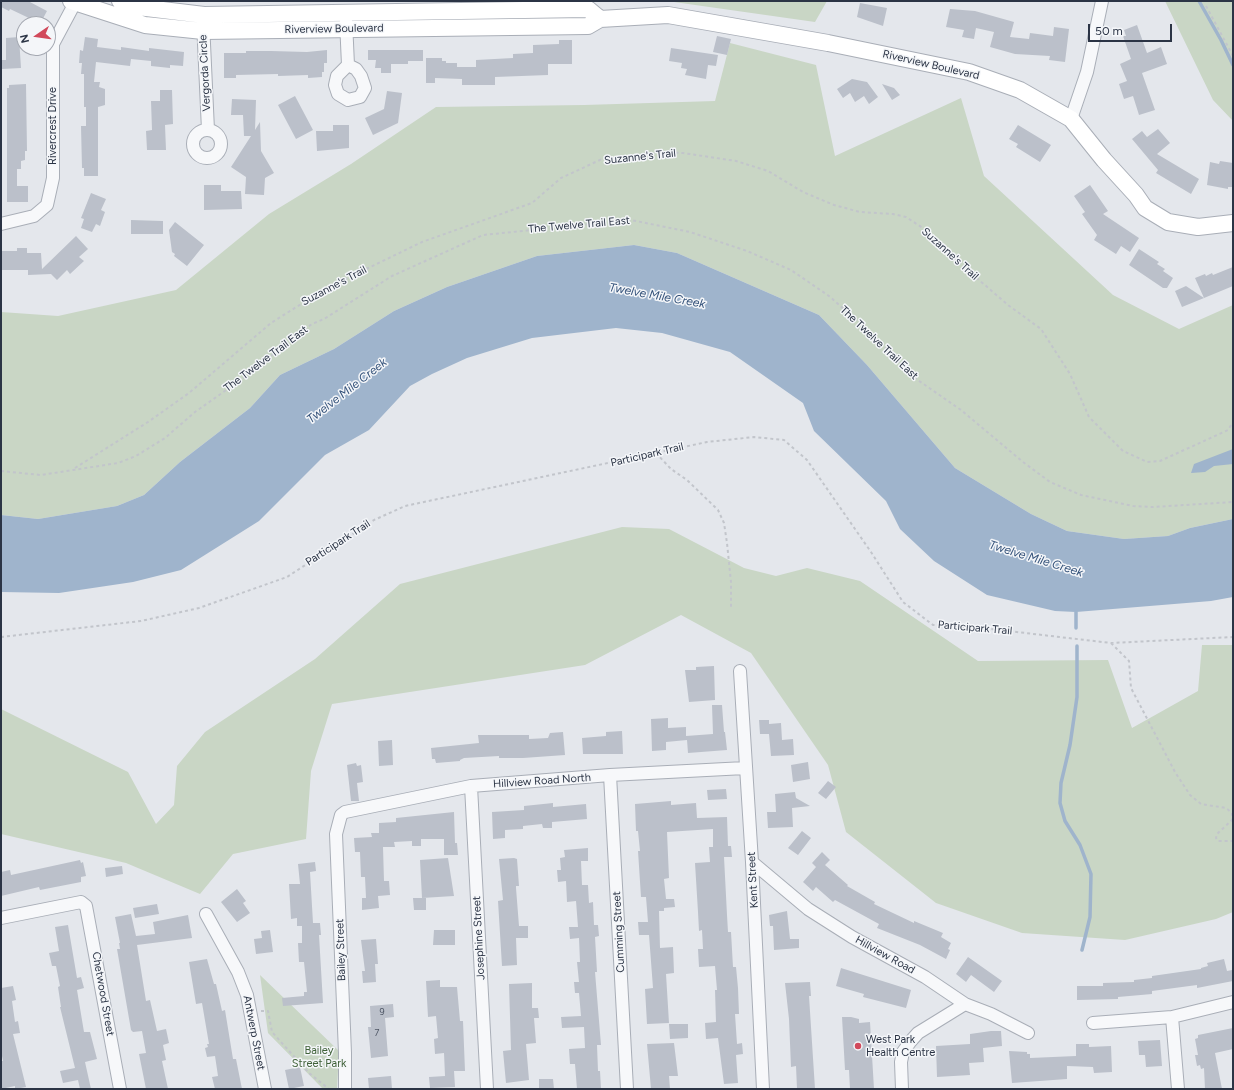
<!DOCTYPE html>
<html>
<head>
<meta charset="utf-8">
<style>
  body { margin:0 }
  #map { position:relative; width:1234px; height:1090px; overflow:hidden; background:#e4e7ec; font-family:Figtree,sans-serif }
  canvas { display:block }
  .frame { position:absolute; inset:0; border:2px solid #2b3445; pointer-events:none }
  .north { position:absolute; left:16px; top:16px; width:40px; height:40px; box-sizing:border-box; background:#f4f6f9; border:1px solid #a4a8b1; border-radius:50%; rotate:257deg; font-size:11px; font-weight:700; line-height:16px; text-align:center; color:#2b3445 }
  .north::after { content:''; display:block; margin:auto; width:14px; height:18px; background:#d1495b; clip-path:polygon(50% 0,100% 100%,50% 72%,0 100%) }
  .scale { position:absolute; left:1088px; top:24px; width:84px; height:18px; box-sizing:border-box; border:2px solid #2b3445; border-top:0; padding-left:5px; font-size:12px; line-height:14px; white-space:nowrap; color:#2b3445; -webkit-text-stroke:3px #f4f6f9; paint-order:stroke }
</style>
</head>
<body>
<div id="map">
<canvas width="1234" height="1090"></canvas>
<div class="frame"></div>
<div class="north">N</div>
<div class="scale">50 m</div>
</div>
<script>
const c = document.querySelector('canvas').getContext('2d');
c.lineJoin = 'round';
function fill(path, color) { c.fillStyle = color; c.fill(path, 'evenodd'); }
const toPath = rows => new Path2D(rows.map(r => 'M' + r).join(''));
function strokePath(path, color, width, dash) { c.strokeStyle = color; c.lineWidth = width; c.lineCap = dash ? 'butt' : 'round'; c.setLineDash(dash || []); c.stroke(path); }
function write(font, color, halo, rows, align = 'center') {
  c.font = font + ' Figtree,sans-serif'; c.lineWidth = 3; c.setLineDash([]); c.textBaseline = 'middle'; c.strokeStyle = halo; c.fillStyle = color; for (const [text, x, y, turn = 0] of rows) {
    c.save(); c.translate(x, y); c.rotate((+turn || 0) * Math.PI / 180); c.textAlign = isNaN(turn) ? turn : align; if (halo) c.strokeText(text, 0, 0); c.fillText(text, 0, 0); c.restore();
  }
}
fill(toPath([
  [667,1,827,1,815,22],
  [1165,1,1233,1,1233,121,1213,100],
  [730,43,816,65,835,156,961,98,984,176,1113,295,1179,329,1233,305,1233,519,1190,528,1168,536,1124,539,1067,531,1031,514,955,468,867,365,819,315,677,253,634,245,537,256,447,287,394,311,334,349,280,375,250,408,180,462,144,495,117,506,38,519,1,515,1,312,58,316,176,290,269,214,351,164,436,107,584,105,715,101],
  [622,527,669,529,744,568,776,576,807,568,860,581,978,661,1108,660,1132,728,1198,691,1202,645,1233,645,1233,912,1216,919,1125,940,1022,933,936,903,846,832,828,765,751,653,681,615,585,665,332,704,311,771,306,839,233,854,200,894,126,863,1,834,1,709,128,772,156,824,174,805,177,766,205,732,315,659,400,584],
  [260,975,339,1051,337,1089,323,1089,268,1033]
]), '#c9d6c5');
fill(toPath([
  [634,245,677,253,819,315,867,365,955,468,1031,514,1067,531,1124,539,1168,536,1190,528,1233,519,1233,597,1211,601,1076,612,1055,611,987,595,934,561,900,529,886,501,814,431,803,403,730,352,662,333,616,328,532,338,467,358,432,374,410,386,369,430,325,455,259,521,181,570,133,582,59,593,1,592,1,515,38,519,117,506,144,495,180,462,250,408,280,375,334,349,394,311,447,287,537,256],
  [1233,449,1233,464,1214,466,1205,472,1191,473,1194,464]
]), '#9fb4cc');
strokePath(toPath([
  [1199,1,1221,40,1233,65],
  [1076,628,1076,612],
  [1077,646,1077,697,1070,745,1061,783,1060,803,1065,821,1080,845,1091,874,1090,917,1082,950]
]), '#9fb4cc', 3.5);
fill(toPath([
  [1,1,28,1,47,11,40,24,28,24,31,19,10,9,9,11,1,7],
  [860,3,887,8,883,26,857,17],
  [950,9,975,11,1014,22,1010,37,1029,39,1030,33,1053,36,1054,27,1069,29,1065,62,1049,60,1050,56,1015,54,990,47,994,32,976,28,974,39,962,37,964,30,946,27],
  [1137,25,1147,53,1161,47,1167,64,1142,73,1155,110,1139,115,1133,96,1124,99,1119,84,1127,81,1120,64,1131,59,1123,36,1126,36,1124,30],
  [717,36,731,39,727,55,713,52],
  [19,37,21,68,2,69,2,60,6,60,6,38],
  [85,37,98,39,97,47,121,50,121,47,149,51,149,48,184,52,183,66,170,65,170,68,151,66,151,61,131,59,130,66,96,62,94,82,100,82,99,87,105,89,105,105,98,107,98,176,84,176,84,168,82,168,81,126,86,126,86,107,84,107,84,74,81,74,82,63,79,63,80,50,83,51],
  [559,40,572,40,572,64,548,64,548,75,495,77,495,85,462,85,462,79,435,78,435,83,426,83,426,58,442,58,442,61,446,61,446,63,457,63,457,67,476,67,476,60,513,58,513,54,533,53,533,45,559,44],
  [671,48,718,55,716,66,708,65,706,79,685,75,687,69,681,68,682,63,669,61],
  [327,50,327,63,324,63,324,72,322,72,322,77,308,78,308,75,278,76,278,74,236,75,236,78,224,78,224,53,246,53,246,51,271,51,307,52],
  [368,50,423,50,423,61,408,61,408,64,391,64,391,73,381,73,381,68,375,68,376,60,368,60],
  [852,79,867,82,878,97,869,104,864,96,855,102,850,93,843,98,837,89],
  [26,84,27,151,25,151,25,160,21,161,21,169,17,169,17,186,28,186,28,202,7,202,7,88,9,88,9,85],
  [882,84,894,88,900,95,892,100],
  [160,90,172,90,173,124,165,125,166,150,147,150,146,131,152,130,151,101,160,101],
  [387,91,402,93,398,123,373,135,365,118,384,109],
  [295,96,313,130,296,139,278,105],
  [232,99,256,100,255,130,260,122,261,151,274,173,265,178,264,195,245,194,246,177,231,167,251,136,244,136,243,115,231,115],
  [333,125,349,125,349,148,317,151,316,131,333,131],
  [1018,125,1051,145,1040,162,1016,147,1018,144,1009,139],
  [1158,129,1170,143,1157,154,1199,179,1191,194,1156,173,1158,170,1132,139,1142,131,1147,137],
  [1220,161,1233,163,1233,187,1228,187,1228,189,1207,185,1210,162,1219,164],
  [204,185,221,185,221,191,241,191,242,209,204,210],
  [1090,185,1108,211,1103,214,1139,238,1130,252,1121,246,1116,254,1094,240,1097,235,1082,214,1085,212,1074,196],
  [91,193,106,199,101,210,105,212,100,226,96,224,92,232,81,228,84,219,81,218],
  [131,220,163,221,163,234,131,234],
  [175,222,204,245,187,266,174,256,175,254,172,252,169,230],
  [76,236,88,249,79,257,84,261,70,274,67,270,57,280,51,274,28,275,28,270,1,270,1,251,17,251,17,248,27,248,27,253,41,253,42,269],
  [1139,249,1159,262,1157,264,1165,269,1163,271,1173,278,1167,288,1163,288,1129,265],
  [1233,267,1233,286,1204,298,1195,278,1205,274,1206,276,1212,273,1213,275],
  [1186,286,1204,298,1182,307,1175,291],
  [714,666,715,700,689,702,685,670,696,670,696,667],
  [712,705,722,705,724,732,725,732,727,750,688,753,687,740,666,742,666,750,652,751,651,719,668,718,668,728,686,727,686,736,713,734],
  [759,720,769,720,769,724,781,723,782,740,793,739,794,755,771,756,769,734,760,734],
  [622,731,623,754,583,754,582,738,606,736,606,732],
  [563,732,565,755,523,758,499,758,499,756,464,758,460,760,460,761,436,763,435,759,432,759,431,748,479,743,478,735,529,735,529,739,548,738,550,733],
  [392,740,393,765,379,766,378,741],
  [808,762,810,779,793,782,791,765],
  [356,763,357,766,361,765,363,782,357,783,359,801,351,801,347,765],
  [828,781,836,787,826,799,818,793],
  [726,789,727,799,708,800,707,790],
  [795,792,796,798,810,806,792,808,793,827,768,828,767,812,776,812,775,794],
  [671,801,671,805,696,803,697,818,727,817,728,846,731,846,732,857,724,857,727,915,728,932,731,932,733,967,736,967,738,988,739,1014,735,1014,737,1044,742,1043,743,1054,736,1055,738,1083,724,1084,718,1038,706,1039,705,1023,716,1022,715,990,717,990,715,966,699,967,698,949,703,949,702,930,699,931,698,912,695,863,710,862,709,847,713,847,713,829,667,832,669,878,664,879,666,899,674,899,675,907,664,908,664,911,659,911,660,948,673,947,674,973,666,974,669,1023,647,1024,645,989,653,988,649,935,639,935,638,922,648,922,646,897,641,897,638,851,640,851,638,831,636,831,635,804],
  [553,803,553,807,586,804,587,819,552,822,552,828,543,828,542,824,523,826,523,829,505,830,505,838,493,839,492,812,524,810,524,806],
  [454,812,455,843,457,843,458,855,444,855,444,839,421,839,421,846,412,846,412,841,394,842,395,847,383,847,384,881,389,881,390,895,378,896,379,908,362,910,362,898,366,898,365,877,361,877,360,852,355,852,354,838,372,837,371,833,379,833,379,823,396,822,396,818],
  [802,831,811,838,798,855,788,848],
  [588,848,588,861,581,861,582,885,588,885,589,903,593,902,594,925,598,925,599,936,595,937,597,972,595,972,601,1045,597,1045,598,1071,600,1071,601,1089,577,1089,575,1064,570,1064,569,1049,585,1048,584,1027,562,1028,561,1017,581,1016,579,993,575,993,574,982,579,982,577,962,580,962,579,938,570,939,569,927,578,927,576,901,567,902,566,881,558,882,557,870,561,870,560,858,565,857,564,850],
  [822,852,830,860,825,865,848,885,847,886,875,902,874,904,914,923,914,921,943,933,941,937,951,943,948,949,950,950,946,959,920,945,877,928,879,924,835,900,833,902,816,887,813,891,803,882,816,867,812,863],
  [448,858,454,896,422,898,420,860],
  [514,858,517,859,519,886,516,886,516,888,519,926,528,926,528,938,516,938,517,965,502,966,498,901,503,900,499,859],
  [80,860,81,863,83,862,86,876,81,877,81,882,40,890,39,887,1,896,1,872,10,870,11,875],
  [315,862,316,871,310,872,313,923,320,923,321,935,319,935,323,1003,283,1006,282,998,304,996,304,992,307,992,304,962,299,962,298,943,302,943,302,926,297,926,297,918,291,919,289,884,300,884,298,864],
  [122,866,123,874,106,877,105,868],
  [237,889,246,901,243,903,250,913,237,922,221,902],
  [413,898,426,898,426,910,414,910],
  [157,904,159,914,135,918,133,908],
  [787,911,790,939,799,939,799,948,774,950,773,926,770,926,769,915],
  [131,914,136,936,155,934,153,922,188,915,192,938,137,945,146,1001,150,1000,157,1031,166,1029,169,1043,163,1045,166,1060,162,1061,168,1089,146,1089,139,1054,146,1053,142,1031,133,1032,131,1030,117,949,120,949,119,943,120,943,115,917],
  [68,925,77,978,81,977,84,988,77,990,84,1032,90,1032,97,1059,85,1062,91,1089,80,1089,78,1080,63,1083,60,1071,75,1068,60,1007,61,1007,58,987,60,986,56,966,52,966,49,953,59,951,55,927],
  [270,930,273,952,256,954,254,939,262,938,261,931],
  [434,930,455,930,455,945,433,945],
  [376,939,378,964,375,964,376,982,363,983,362,971,365,971,361,940],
  [968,957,1002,981,994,992,971,975,966,982,956,974],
  [207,959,214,984,216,984,222,1011,225,1010,233,1059,236,1059,242,1089,215,1089,212,1077,218,1076,215,1056,207,1057,205,1048,208,1047,207,1044,209,1044,202,1003,196,1004,189,962],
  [1224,959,1227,971,1232,970,1233,981,1197,988,1197,985,1152,991,1152,994,1118,997,1118,999,1077,1000,1077,986,1103,986,1103,983,1134,982,1134,980,1152,978,1152,976,1201,969,1201,968,1208,966,1207,963],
  [841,968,911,990,906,1008,863,997,864,994,836,986],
  [440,980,440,987,457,987,460,1021,463,1021,465,1071,454,1071,455,1087,430,1088,429,1077,445,1076,444,1053,435,1054,434,1039,438,1038,436,1016,428,1017,426,981],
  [810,982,811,996,809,996,815,1089,797,1089,796,1066,791,1067,789,1019,785,983],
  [532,983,532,1008,538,1008,539,1018,534,1018,536,1043,526,1044,529,1080,506,1083,503,1051,511,1050,509,984],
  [13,986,16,1000,12,1001,15,1022,18,1021,20,1033,13,1034,26,1087,15,1089,15,1086,1,1089,1,1061,3,1061,1,1051,1,988],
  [393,1004,394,1017,385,1018,388,1056,371,1058,368,1027,371,1027,370,1006],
  [842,1017,851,1017,859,1019,859,1023,870,1022,874,1089,850,1089,849,1070,845,1070],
  [669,1024,688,1024,688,1038,670,1039],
  [1233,1028,1233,1049,1215,1053,1222,1089,1205,1089,1204,1068,1201,1069,1200,1065,1197,1066,1195,1055,1198,1055,1195,1039,1198,1038,1198,1035],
  [991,1031,1001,1031,1002,1046,983,1048,984,1062,969,1063,970,1075,937,1077,936,1046,970,1044,970,1034],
  [1160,1040,1162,1066,1146,1067,1145,1055,1139,1055,1138,1041],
  [674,1043,678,1076,669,1076,670,1089,651,1089,647,1044],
  [1076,1044,1089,1044,1089,1047,1111,1046,1112,1072,1094,1073,1093,1067,1067,1066,1067,1079,1012,1083,1009,1051,1027,1052,1027,1054,1030,1054,1030,1058,1076,1056],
  [300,1067,304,1086,289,1089,285,1070],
  [391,1076,392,1089,369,1089,368,1078],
  [539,1079,553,1079,554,1089,539,1089]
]), '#bbc0ca');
const street = toPath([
  [346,21,348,65,337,76,335,85,338,94,348,100,360,97,365,88,361,76,356,69,348,65],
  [203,22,208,130],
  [1071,119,1087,72,1102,1],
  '193 144a14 14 0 1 1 28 0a14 14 0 1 1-28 0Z',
  [1,224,34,216,47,205,53,178,53,44,76,1],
  [740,671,752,862,763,1089],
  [610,775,627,1089],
  [471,786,487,1089],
  [752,862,808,909,852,937,925,977,965,1004,991,1014,1028,1033],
  [206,914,238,972,247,995,265,1089],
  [1,918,81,902,86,906,120,1089],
  [1172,1017,1178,1089],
  [1093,1023,1172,1017,1233,1002],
  [345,1089,345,1053,336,834,341,815,345,812,471,786,610,775,745,768],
  [902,1089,901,1062,903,1052,910,1042,918,1033,965,1004]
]);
const secondary = toPath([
  [71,1,145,25,203,31,588,26,600,19,668,15,828,43,969,72,1020,90,1071,119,1104,160,1136,195,1145,208,1168,222,1198,227,1233,223],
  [120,1,138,7,204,15,588,9,600,19]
]);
strokePath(street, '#a9aeb7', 14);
strokePath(secondary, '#a9aeb7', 18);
strokePath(toPath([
  [1206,6,1233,56],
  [656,453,671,469,687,480,718,510,724,523,727,543,731,582,731,609],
  [75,468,148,422,189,393,271,323,325,289,422,242,532,203,561,178,602,159,636,157,662,152,683,153,736,161,768,171,803,192,834,205,860,212,893,214,906,217,929,232,957,261,1008,305,1041,329,1070,374,1089,417,1123,451,1147,462,1160,461,1228,430,1233,422],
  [1,471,41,475,118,463,136,456,165,438,195,412,249,374,296,335,312,324,324,319,392,276,483,235,631,220,690,232,747,251,791,270,829,296,875,337,912,376,961,410,1023,462,1050,482,1081,495,1133,506,1153,507,1233,502],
  [1,637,141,621,199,608,287,577,374,520,405,506,707,442,754,437,784,440,807,460,871,552,903,602,933,625,991,629,1111,643,1233,637],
  [1111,643,1129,661,1131,688,1175,772,1190,795,1201,804,1226,808,1232,813,1232,820,1217,834,1216,838,1218,841,1233,841],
  [261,1011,268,1011,272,1032,309,1073,329,1089]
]), '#c2c5cb', 2, [3, 3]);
strokePath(street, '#f7f8fa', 12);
strokePath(secondary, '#fff', 16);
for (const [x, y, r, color] of [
  [858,1046,4,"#d1495b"]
]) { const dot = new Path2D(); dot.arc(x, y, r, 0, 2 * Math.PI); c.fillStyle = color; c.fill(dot); strokePath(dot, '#f4f6f9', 1.5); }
write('9px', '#4f5766', null, [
  ["9",382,1012],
  ["7",377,1033]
]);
write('11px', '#2b3445', '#f4f6f9', [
  ["Riverview Boulevard",334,29,-1],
  ["Riverview Boulevard",931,65,13],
  ["Vergorda Circle",205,73,-93],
  ["Rivercrest Drive",53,126,-90],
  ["Suzanne's Trail",640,157,-6],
  ["The Twelve Trail East",579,225,-5],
  ["Suzanne's Trail",950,254,42],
  ["Suzanne's Trail",334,286,-28],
  ["The Twelve Trail East",879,343,43],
  ["The Twelve Trail East",266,359,-37],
  ["Participark Trail",647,455,-13],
  ["Participark Trail",338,543,-33],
  ["Participark Trail",975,628,5],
  ["Hillview Road North",542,781,-4],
  ["Kent Street",753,880,-93],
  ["Cumming Street",619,932,-93],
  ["Josephine Street",479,938,-93],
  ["Bailey Street",341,950,-92],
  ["Hillview Road",885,955,29],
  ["Chetwood Street",103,994,80],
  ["Antwerp Street",254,1033,79]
]);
write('11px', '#2b3445', '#f4f6f9', [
  ["West Park",866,1040],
  ["Health Centre",866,1053]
], 'left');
write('11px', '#3f6138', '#f4f6f9', [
  ["Bailey",319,1051],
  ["Street Park",319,1064]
]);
write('italic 12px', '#34527a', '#f4f6f9', [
  ["Twelve Mile Creek",657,296,10],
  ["Twelve Mile Creek",347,391,-38],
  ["Twelve Mile Creek",1036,559,17]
]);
</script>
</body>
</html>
